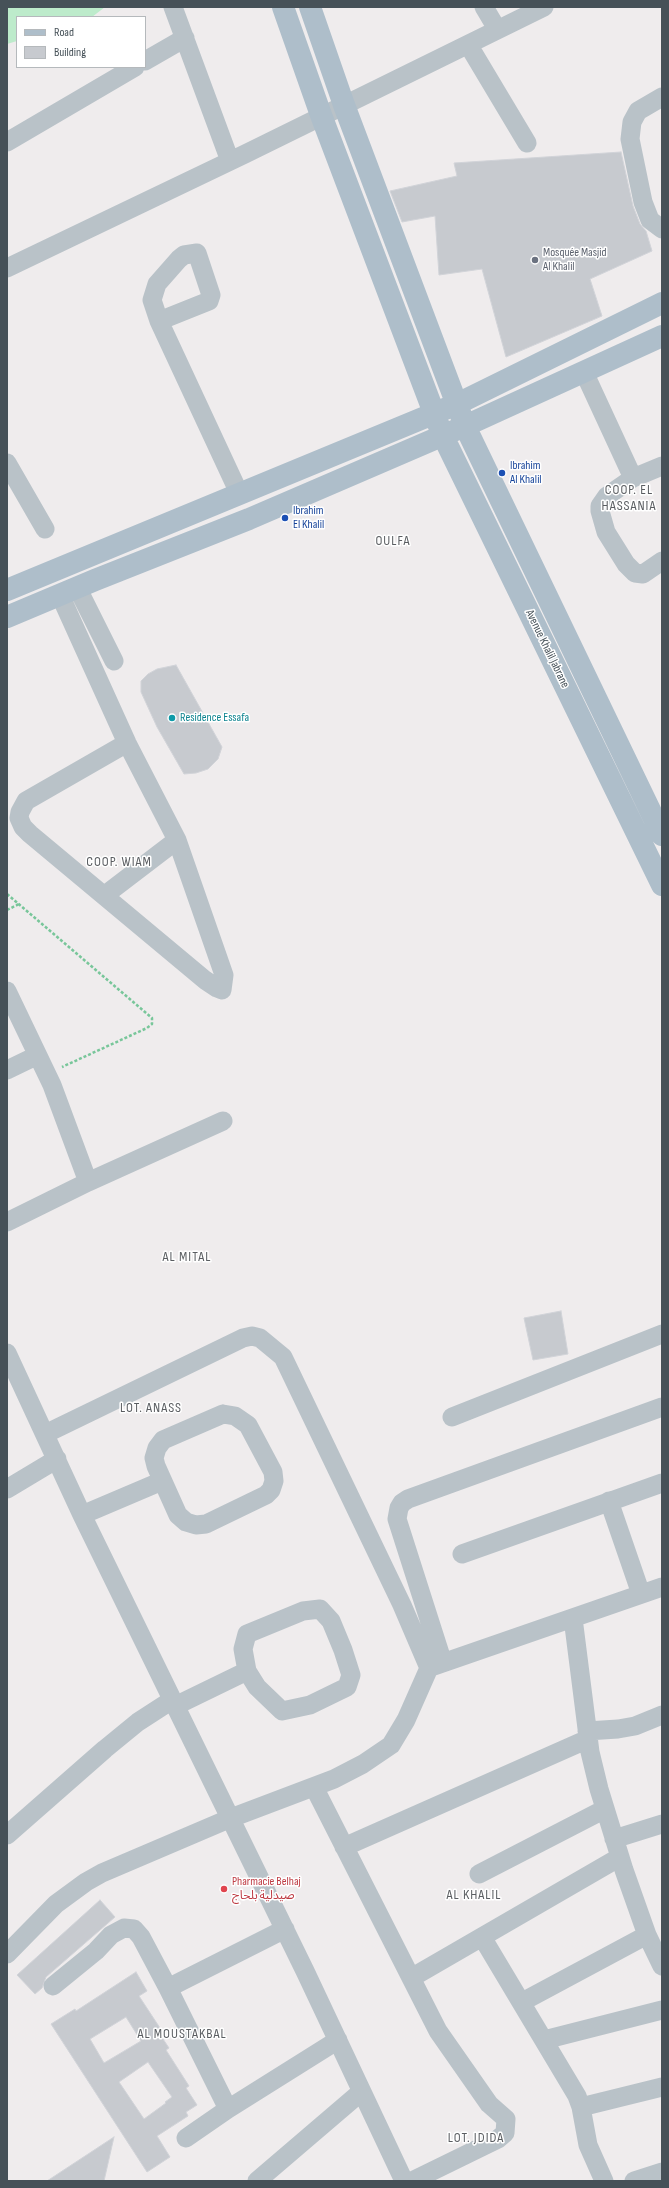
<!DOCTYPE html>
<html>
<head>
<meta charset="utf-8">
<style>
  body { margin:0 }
  #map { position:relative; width:669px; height:2188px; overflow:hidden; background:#efeced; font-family:"Sofia Sans Condensed",sans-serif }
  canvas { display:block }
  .frame { position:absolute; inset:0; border:8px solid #465158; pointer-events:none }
  .legend { position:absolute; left:16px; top:16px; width:130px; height:52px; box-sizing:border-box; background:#fff; border:1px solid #b5b9bc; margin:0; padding:5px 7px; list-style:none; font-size:12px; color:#465158 }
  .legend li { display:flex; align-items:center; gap:8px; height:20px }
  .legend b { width:20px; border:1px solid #b5b9bc }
</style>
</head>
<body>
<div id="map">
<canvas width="669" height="2188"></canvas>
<div class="frame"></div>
<ul class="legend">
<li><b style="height:5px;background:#aebeca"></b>Road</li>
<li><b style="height:11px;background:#c7cacf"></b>Building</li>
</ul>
</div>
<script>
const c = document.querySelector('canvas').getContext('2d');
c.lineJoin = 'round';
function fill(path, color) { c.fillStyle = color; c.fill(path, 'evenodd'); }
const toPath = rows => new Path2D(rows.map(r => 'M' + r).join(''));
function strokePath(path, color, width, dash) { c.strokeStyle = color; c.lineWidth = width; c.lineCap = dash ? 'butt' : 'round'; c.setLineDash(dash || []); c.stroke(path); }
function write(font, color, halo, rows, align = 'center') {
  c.font = font + ' "Sofia Sans Condensed","Noto Sans Arabic",sans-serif'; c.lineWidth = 3; c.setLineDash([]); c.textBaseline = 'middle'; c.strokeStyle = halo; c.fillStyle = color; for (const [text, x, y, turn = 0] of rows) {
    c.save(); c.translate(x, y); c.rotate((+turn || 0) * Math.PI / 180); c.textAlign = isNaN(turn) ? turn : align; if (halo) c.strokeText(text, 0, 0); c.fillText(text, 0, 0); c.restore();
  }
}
fill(toPath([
  [7,7,105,7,92,17,17,17,17,41,7,44]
]), '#bdebcb');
const building = toPath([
  [621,152,633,206,640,224,646,231,652,251,590,279,602,316,506,357,482,269,439,275,435,216,402,222,390,191,457,176,454,163,621,152],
  [176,665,222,747,218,759,208,769,196,773,184,774,157,727,141,692,141,681,148,674,157,669,176,665],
  [561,1311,568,1354,533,1360,524,1318,561,1311],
  [100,1900,115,1917,46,1977,42,1988,35,1994,17,1975,100,1900],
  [136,1972,147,1991,139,1996,160,2028,157,2030,169,2048,166,2050,189,2086,186,2088,197,2105,186,2112,188,2116,157,2136,170,2157,147,2172,51,2024,75,2009,76,2011,136,1972],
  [126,2017,141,2041,104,2063,90,2039,126,2017],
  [148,2062,172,2097,165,2102,166,2103,144,2119,119,2082,148,2062],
  [114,2137,104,2181,47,2181,114,2137]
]);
fill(building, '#c7cacf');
strokePath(building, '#d1d3d8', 1);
strokePath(toPath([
  [7,894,152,1018,152,1024,147,1028,62,1067],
  [7,910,19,904]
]), '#78c69a', 2.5, [3, 2]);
strokePath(toPath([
  [173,7,230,161],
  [484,7,497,29],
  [469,46,527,143],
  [145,61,185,38],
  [662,97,638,111,632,122,630,139,643,202,650,220,662,229],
  [7,142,135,67],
  [7,268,245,154,544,7],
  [159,321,209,301,211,295,197,253,184,255,179,259,157,284,152,300,159,321,239,493],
  [584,372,633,478],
  [7,463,45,529],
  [662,466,633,478,607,496,600,506,600,511,606,532,626,564,635,573,643,574,662,561],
  [77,587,114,661],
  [60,595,127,743,177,840,224,975,222,990,217,988,205,980,30,834,23,827,19,818,20,812,26,801,127,743],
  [105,895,177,840],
  [7,991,52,1085,88,1182],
  [7,1070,36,1056],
  [7,1222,88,1182,223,1121],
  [7,1353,82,1515,305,1971,404,2181],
  [223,1414,235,1416,248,1425,273,1472,274,1481,271,1490,266,1495,206,1524,196,1525,186,1522,178,1515,156,1466,154,1458,157,1448,163,1440,223,1414],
  [452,1417,662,1334],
  [7,1489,57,1459],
  [609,1501,641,1594],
  [82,1515,162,1481],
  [462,1554,662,1483],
  [320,1609,331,1621,343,1650,351,1675,347,1687,310,1705,282,1711,257,1687,247,1671,243,1649,247,1634,303,1611,320,1609],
  [573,1618,590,1752,599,1789,624,1870,647,1935,662,1966],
  [443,1663,397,1519,399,1508,402,1503,408,1499,662,1407],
  [431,1667,662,1587],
  [175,1706,247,1671],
  [587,1731,618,1729,635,1726,662,1715],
  [314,1787,438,2031,489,2104,506,2119,505,2133,498,2139,412,2181],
  [7,1835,105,1749,138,1722,172,1700],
  [614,1839,662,1824],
  [344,1847,588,1739],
  [479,1874,605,1809],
  [482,1937,577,2096,581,2107,588,2145,604,2181],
  [7,1954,56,1904,86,1882,102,1873,231,1818,334,1779,363,1764,391,1745,406,1720,429,1668,402,1605,283,1357,260,1338,252,1336,243,1338,45,1434],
  [411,1978,620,1857],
  [53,1986,96,1951,111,1935,124,1928,134,1929,141,1937,168,1988,228,2109],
  [168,1988,285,1929],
  [522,2002,647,1935],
  [544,2040,662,2010],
  [581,2107,662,2087],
  [186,2138,228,2109,338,2040],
  [257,2181,361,2092],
  [634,2181,662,2172]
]), '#b9c2c8', 19);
strokePath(toPath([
  [283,7,321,115,442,434,662,885],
  [310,7,344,105,465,426,662,835],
  [7,590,457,404,662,303],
  [7,617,95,580,249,519,465,426,662,336]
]), '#aebeca', 22);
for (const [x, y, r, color] of [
  [535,260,4,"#6b7280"],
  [502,473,4,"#1a4fb4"],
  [285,518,4,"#1a4fb4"],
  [172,718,4,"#0f9aa8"],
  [224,1889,4,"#e0444e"]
]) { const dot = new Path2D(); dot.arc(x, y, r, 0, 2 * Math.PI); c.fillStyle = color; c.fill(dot); strokePath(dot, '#fff', 1.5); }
write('12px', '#5b616d', '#fff', [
  ["Mosquée Masjid",543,253],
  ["Al Khalil",543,267]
], 'left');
write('12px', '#164399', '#fff', [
  ["Ibrahim",510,466],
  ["Al Khalil",510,480],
  ["Ibrahim",293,511],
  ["El Khalil",293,525]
], 'left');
write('12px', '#465158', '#fff', [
  ["Avenue Khalil Jabrane",547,649,64]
]);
write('12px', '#0d838f', '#fff', [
  ["Residence Essafa",180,718]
], 'left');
write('12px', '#be3a42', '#fff', [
  ["Pharmacie Belhaj",232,1882],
  ["صيدلية بلحاج",232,1896]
], 'left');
c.letterSpacing = '1px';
write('14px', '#5a5d61', '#fff', [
  ["COOP. EL",629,490],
  ["HASSANIA",629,506],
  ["OULFA",393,541],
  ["COOP. WIAM",119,862],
  ["AL MITAL",187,1257],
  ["LOT. ANASS",151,1408],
  ["AL KHALIL",474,1895],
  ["AL MOUSTAKBAL",182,2034],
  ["LOT. JDIDA",476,2138]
]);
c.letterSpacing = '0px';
</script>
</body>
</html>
